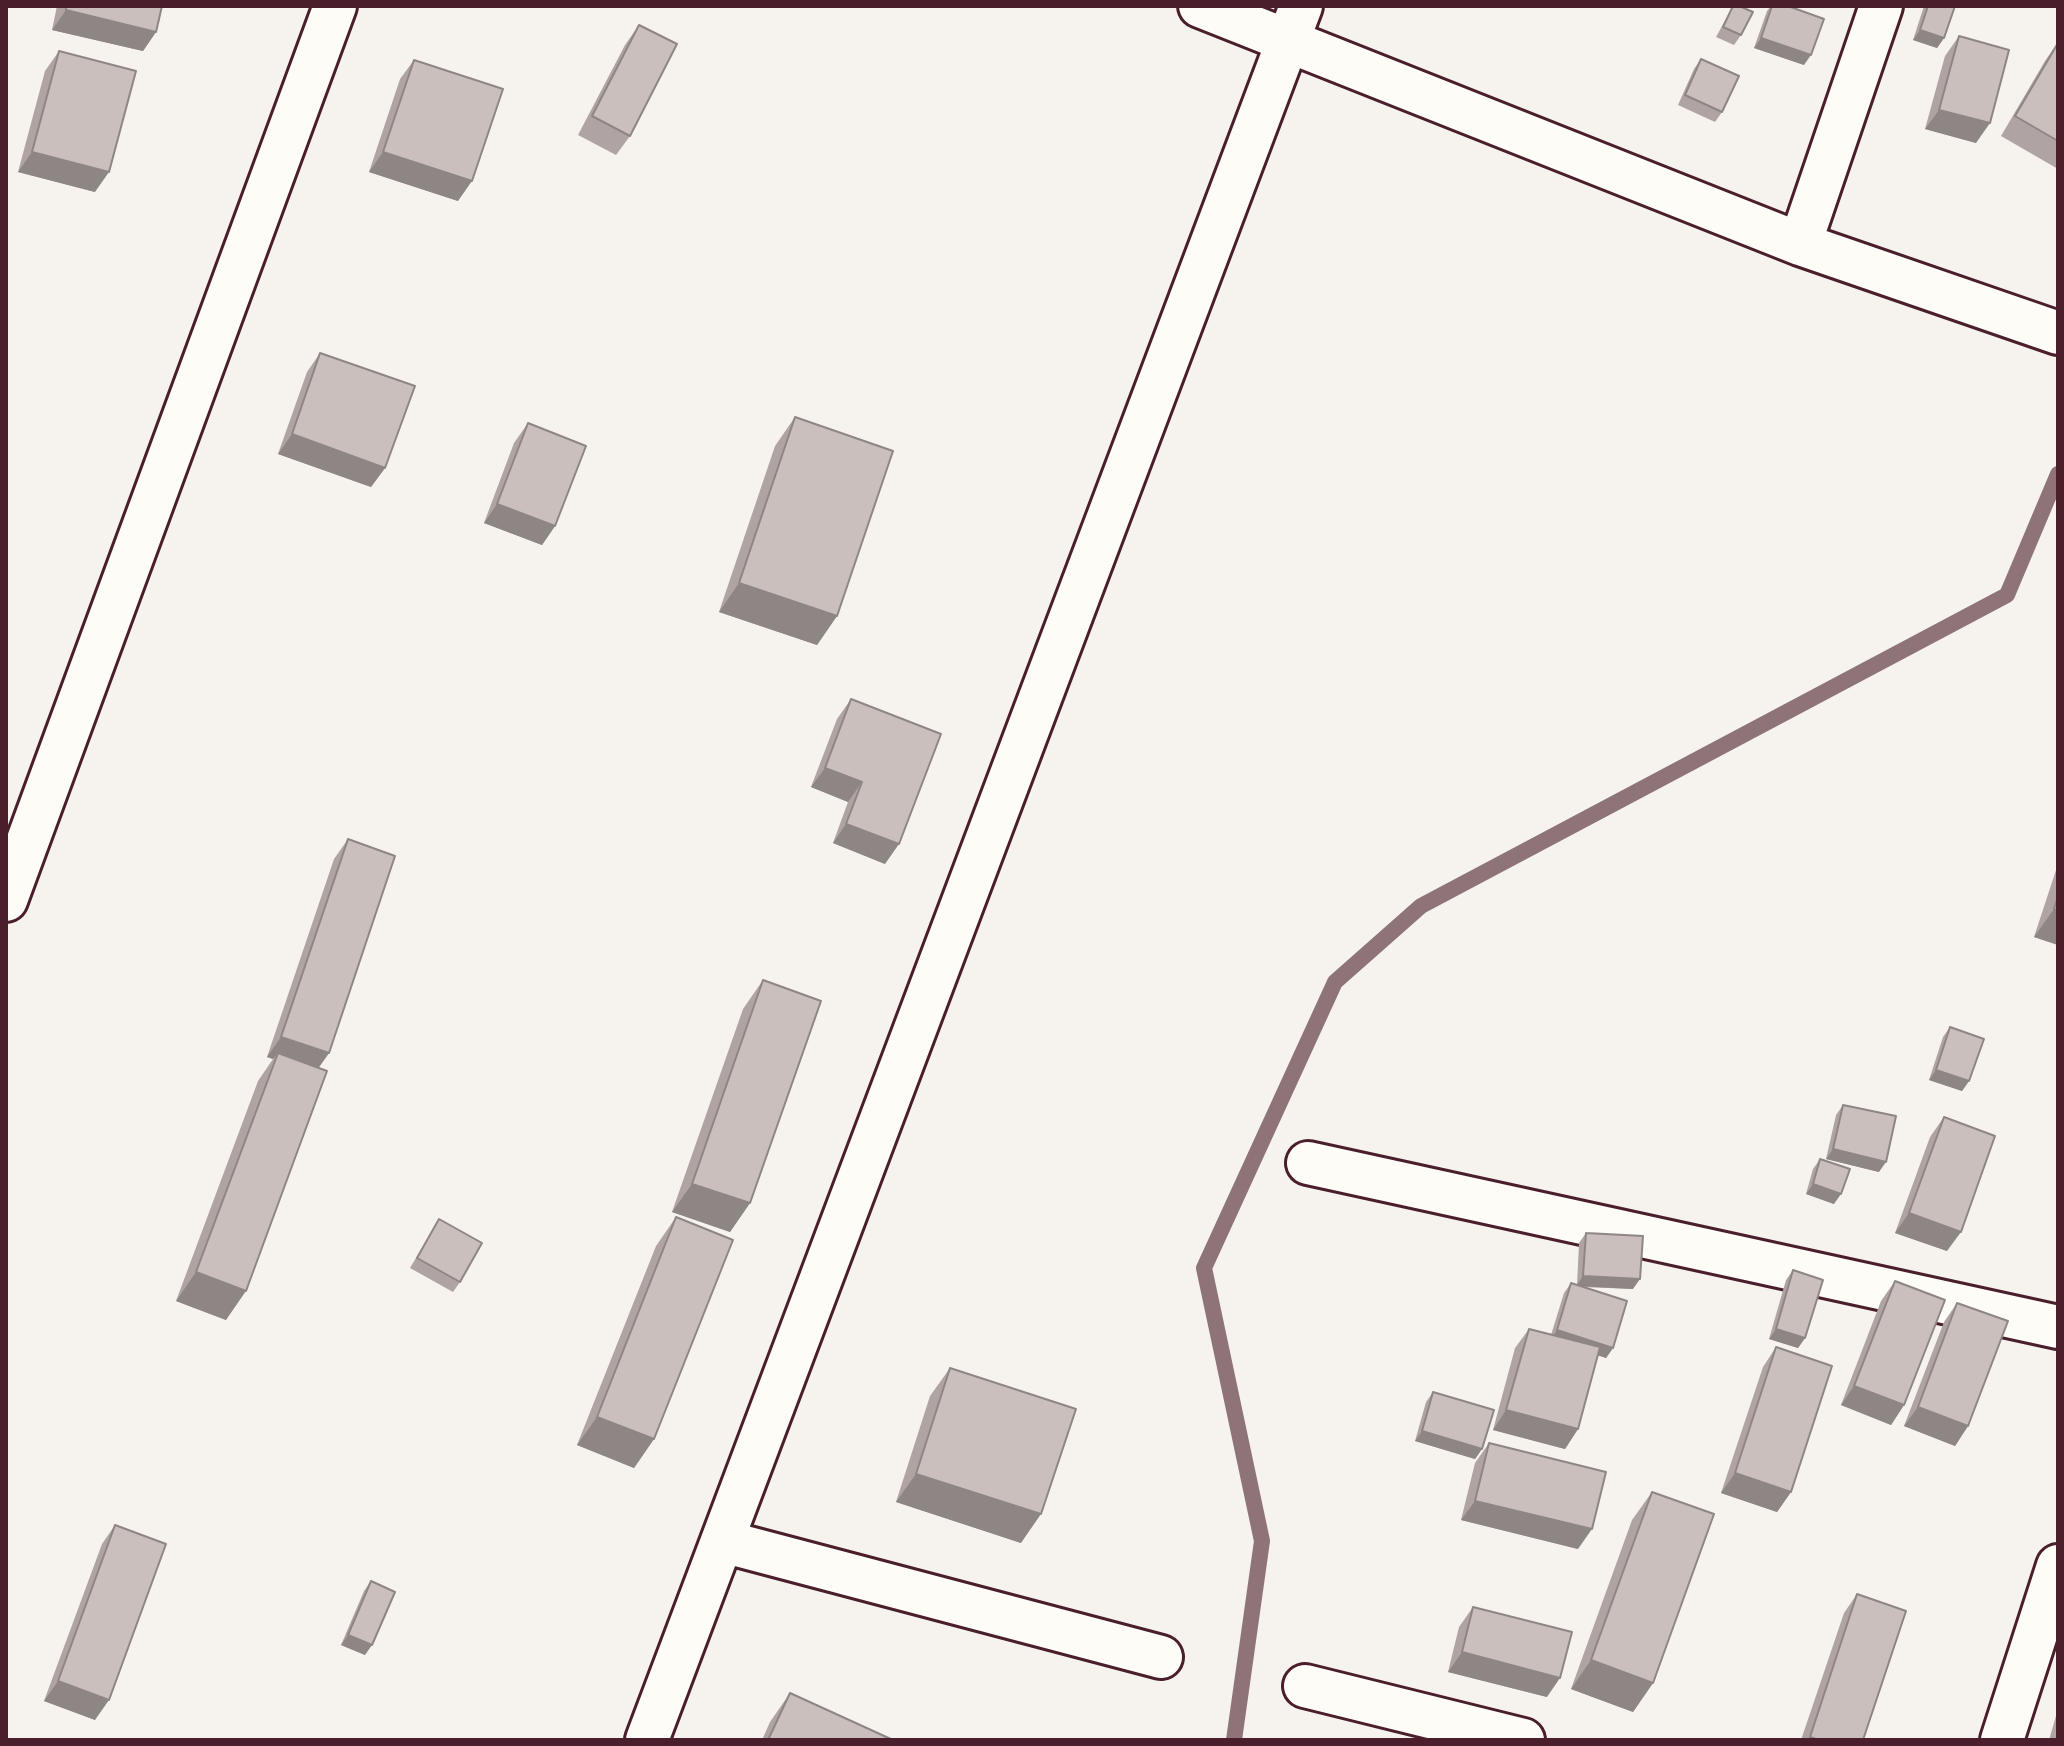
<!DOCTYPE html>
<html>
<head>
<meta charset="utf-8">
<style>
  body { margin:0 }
  #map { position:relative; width:2064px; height:1746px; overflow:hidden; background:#f6f3ef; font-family:Delius,sans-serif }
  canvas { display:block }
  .frame { position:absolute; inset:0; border:8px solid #4a1f2b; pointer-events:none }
</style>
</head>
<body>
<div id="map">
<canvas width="2064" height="1746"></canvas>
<div class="frame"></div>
</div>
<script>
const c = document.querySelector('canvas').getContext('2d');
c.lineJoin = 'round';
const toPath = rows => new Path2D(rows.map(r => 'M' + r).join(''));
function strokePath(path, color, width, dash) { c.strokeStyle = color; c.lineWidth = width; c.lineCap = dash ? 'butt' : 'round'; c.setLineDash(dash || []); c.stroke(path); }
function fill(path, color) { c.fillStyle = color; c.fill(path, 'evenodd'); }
strokePath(toPath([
  [1234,1740,1262,1541,1204,1268,1335,982,1421,906,2007,595,2058,474]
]), '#8e7378', 16);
const minor = toPath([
  [1200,6,1800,244,2058,333],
  [1800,244,1881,6],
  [6,900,335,6],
  [1308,1163,2058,1327],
  [722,1541,1161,1657],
  [1305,1686,1523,1740],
  [647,1740,1301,6],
  [2002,1740,2058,1566]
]);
strokePath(minor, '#4a1f2b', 48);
strokePath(minor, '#fdfcf7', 42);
fill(toPath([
  [57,6,162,6,156,32,143,51,52,30],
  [1733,6,1741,35,1734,45,1716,37],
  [1771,6,1788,6,1804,65,1754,48,1767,11],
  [1924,6,1955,6,1944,38,1937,48,1913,40],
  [639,25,630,136,616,155,578,135,625,45],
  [1959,36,1976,143,1925,129,1945,56],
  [2058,42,2058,169,2001,136,2045,61],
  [59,51,95,192,18,172,45,71],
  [1701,59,1722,112,1715,122,1678,105,1694,69],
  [414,60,458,201,369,172,400,79],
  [320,353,385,468,371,487,278,454,307,372],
  [795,417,837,616,817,645,719,612,775,446],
  [528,423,555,526,542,545,484,523,514,443],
  [851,699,885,864,833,843,848,802,811,787,837,719],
  [348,839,329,1053,318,1068,226,1320,176,1301,258,1081,273,1059,267,1057,334,859],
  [2058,864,2058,945,2034,937],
  [763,980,750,1203,730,1232,672,1212,743,1009],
  [1950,1027,1969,1081,1962,1091,1929,1080,1943,1037],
  [1843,1105,1879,1172,1826,1159,1836,1115],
  [1944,1117,1947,1251,1895,1233,1930,1137],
  [1820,1159,1834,1204,1806,1194,1813,1169],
  [676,1217,654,1439,634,1468,577,1445,656,1246],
  [439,1219,460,1282,453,1292,410,1268],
  [1586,1233,1633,1289,1582,1287,1613,1348,1606,1358,1598,1355,1578,1429,1565,1449,1493,1430,1515,1348,1529,1329,1551,1335,1564,1293,1571,1283,1577,1285,1579,1243],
  [1793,1270,1805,1338,1798,1348,1769,1339,1786,1280],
  [1895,1281,1904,1405,1891,1425,1841,1405,1881,1301],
  [1957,1303,1968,1426,1955,1446,1904,1426,1944,1322],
  [1776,1347,1791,1492,1777,1512,1721,1493,1763,1367],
  [950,1368,1021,1543,896,1502,930,1396],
  [1433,1392,1482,1449,1475,1459,1415,1441,1426,1402],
  [1489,1443,1578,1549,1461,1520,1475,1463],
  [1652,1492,1653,1683,1633,1712,1571,1689,1632,1520],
  [115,1525,95,1720,44,1701,102,1544],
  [371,1581,365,1655,341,1645,364,1591],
  [1857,1594,1863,1740,1801,1740,1844,1613],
  [1473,1607,1547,1697,1448,1672,1459,1627],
  [790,1693,893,1740,762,1740,770,1722],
  [2058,1709,2058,1740,2049,1740]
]), '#afa4a3');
fill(toPath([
  [66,10,156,32,143,51,52,30],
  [1920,30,1944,38,1937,48,1913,40],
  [1761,38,1811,55,1804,65,1754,48],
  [1939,110,1990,123,1976,143,1925,129],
  [32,152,109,172,95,192,18,172],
  [383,152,472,181,458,201,369,172],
  [292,434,385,468,371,487,278,454],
  [497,504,555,526,542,545,484,523],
  [739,583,837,616,817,645,719,612],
  [825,768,862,782,848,802,811,787],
  [846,824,899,844,885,864,833,843],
  [2054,909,2058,910,2058,945,2034,937],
  [281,1037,329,1053,315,1073,278,1053,273,1059,267,1057],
  [1936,1070,1969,1081,1962,1091,1929,1080],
  [1833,1149,1886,1162,1879,1172,1826,1159],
  [692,1184,750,1203,730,1232,672,1212],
  [1813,1184,1841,1194,1834,1204,1806,1194],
  [1909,1213,1961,1232,1947,1251,1895,1233],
  [196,1272,246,1291,226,1320,176,1301],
  [1583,1276,1640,1279,1633,1289,1576,1286],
  [1776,1329,1805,1338,1798,1348,1769,1339],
  [1557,1330,1613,1348,1606,1358,1550,1340],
  [1854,1386,1904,1405,1891,1425,1841,1405],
  [1918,1407,1968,1426,1955,1446,1904,1426],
  [1506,1410,1578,1429,1565,1449,1493,1430],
  [597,1417,654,1439,634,1468,577,1445],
  [1422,1431,1482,1449,1475,1459,1415,1441],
  [1735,1473,1791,1492,1777,1512,1721,1493],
  [916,1474,1041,1514,1021,1543,896,1502],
  [1475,1501,1592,1529,1578,1549,1461,1520],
  [348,1635,372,1645,365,1655,341,1645],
  [1462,1652,1560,1678,1547,1697,1448,1672],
  [1591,1660,1653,1683,1633,1712,1571,1689],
  [58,1681,109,1700,95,1720,44,1701]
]), '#8e8685');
const building = toPath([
  [66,6,162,6,156,32,66,10,66,6],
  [1733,6,1739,6,1753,12,1741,35,1723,27,1733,6],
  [1772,6,1788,6,1824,19,1811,55,1761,38,1772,6],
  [1928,6,1955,6,1944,38,1920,30,1928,6],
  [639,25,677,44,630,136,592,116,639,25],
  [1959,36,2009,50,1990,123,1939,110,1959,36],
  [2058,43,2058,141,2015,116,2058,43],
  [59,51,136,71,109,172,32,152,59,51],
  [1701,59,1739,76,1722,112,1685,95,1701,59],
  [414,60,503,89,472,181,383,152,414,60],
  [320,353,415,386,385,468,292,434,320,353],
  [795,417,893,451,837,616,739,583,795,417],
  [528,423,586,446,555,526,497,504,528,423],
  [851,699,941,734,899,844,846,824,862,782,825,768,851,699],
  [348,839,395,856,329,1053,281,1037,348,839],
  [2058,896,2058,910,2054,909,2058,896],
  [763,980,821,1001,750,1203,692,1184,763,980],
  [1950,1027,1984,1039,1969,1081,1936,1070,1950,1027],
  [278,1053,327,1071,246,1291,196,1272,278,1053],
  [1843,1105,1896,1116,1886,1162,1833,1149,1843,1105],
  [1944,1117,1995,1136,1961,1232,1909,1213,1944,1117],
  [1820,1159,1850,1169,1841,1194,1813,1184,1820,1159],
  [676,1217,733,1240,654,1439,597,1417,676,1217],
  [439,1219,482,1243,460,1282,417,1258,439,1219],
  [1586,1233,1643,1236,1640,1279,1583,1276,1586,1233],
  [1793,1270,1823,1280,1805,1338,1776,1329,1793,1270],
  [1895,1281,1945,1300,1904,1405,1854,1386,1895,1281],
  [1571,1283,1627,1301,1613,1348,1557,1330,1571,1283],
  [1957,1303,2008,1321,1968,1426,1918,1407,1957,1303],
  [1529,1329,1600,1347,1578,1429,1506,1410,1529,1329],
  [1776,1347,1832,1366,1791,1492,1735,1473,1776,1347],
  [950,1368,1076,1409,1041,1514,916,1474,950,1368],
  [1433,1392,1494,1410,1482,1449,1422,1431,1433,1392],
  [1489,1443,1606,1472,1592,1529,1475,1501,1489,1443],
  [1652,1492,1714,1514,1653,1683,1591,1660,1652,1492],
  [115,1525,166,1544,109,1700,58,1681,115,1525],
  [371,1581,395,1592,372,1645,348,1635,371,1581],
  [1857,1594,1906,1611,1863,1740,1819,1740,1810,1737,1857,1594],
  [1473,1607,1572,1632,1560,1678,1462,1652,1473,1607],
  [790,1693,893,1740,768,1740,790,1693]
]);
fill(building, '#cbbfbe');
strokePath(building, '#8e8685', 2);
</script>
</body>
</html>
